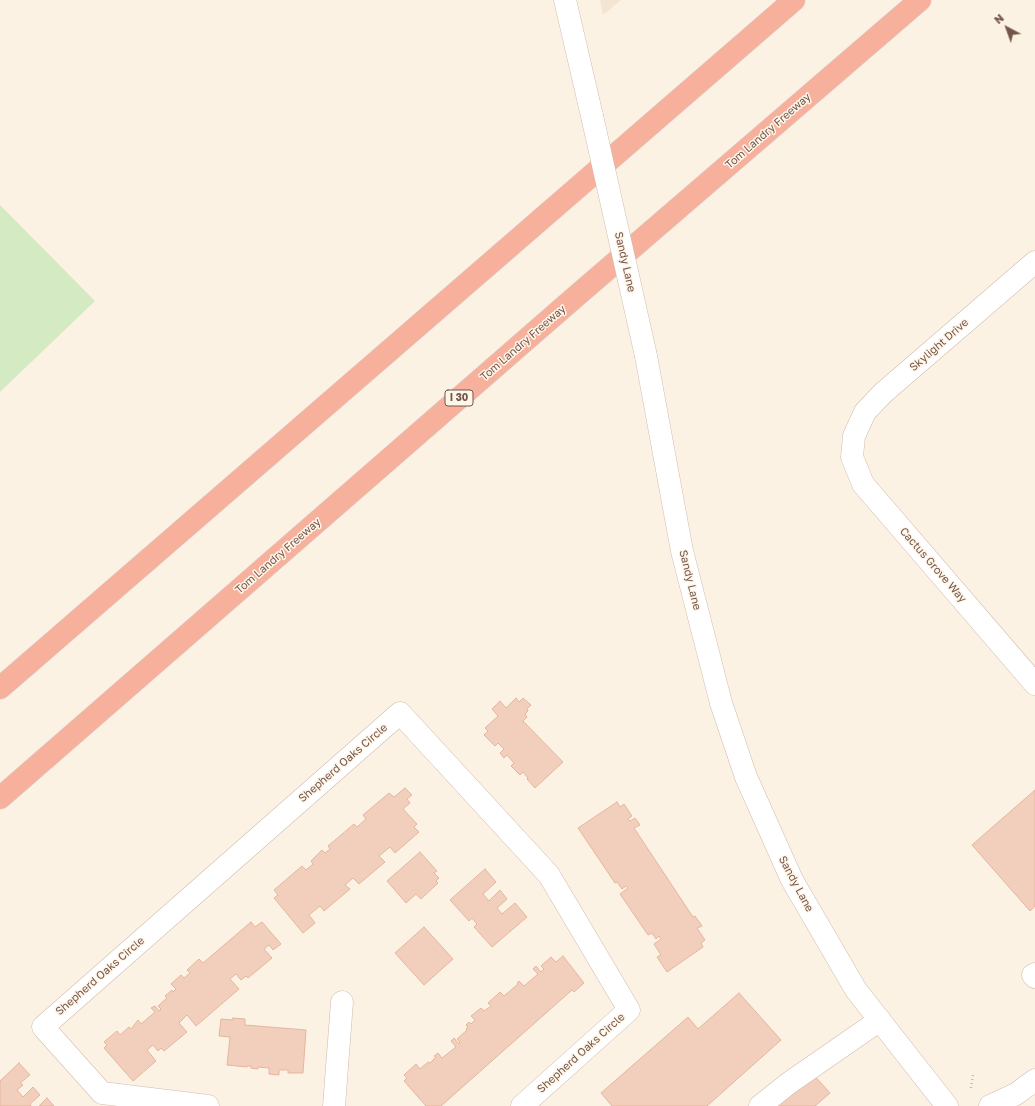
<!DOCTYPE html>
<html>
<head>
<meta charset="utf-8">
<style>
  body { margin:0 }
  #map { position:relative; width:1035px; height:1106px; overflow:hidden; background:#fcf2e4; font-family:"Golos Text",sans-serif }
  canvas { display:block }
  .north { position:absolute; left:987px; top:8px; width:40px; height:40px; -webkit-text-stroke:3px #fff6ea; paint-order:stroke; rotate:319deg; font-size:11px; font-weight:700; line-height:16px; text-align:center; color:#75574a }
  .north::after { content:''; display:block; margin:auto; width:14px; height:18px; background:#75574a; clip-path:polygon(50% 0,100% 100%,50% 72%,0 100%) }
</style>
</head>
<body>
<div id="map">
<canvas width="1035" height="1106"></canvas>
<div class="north">N</div>
</div>
<script>
const c = document.querySelector('canvas').getContext('2d');
c.lineJoin = 'round';
function fill(path, color) { c.fillStyle = color; c.fill(path, 'evenodd'); }
const toPath = rows => new Path2D(rows.map(r => 'M' + r).join(''));
function strokePath(path, color, width, dash) { c.strokeStyle = color; c.lineWidth = width; c.lineCap = dash ? 'butt' : 'round'; c.setLineDash(dash || []); c.stroke(path); }
function write(font, color, halo, rows, align = 'center') {
  c.font = font + ' "Golos Text",sans-serif'; c.lineWidth = 3; c.setLineDash([]); c.textBaseline = 'middle'; c.strokeStyle = halo; c.fillStyle = color; for (const [text, x, y, turn = 0] of rows) {
    c.save(); c.translate(x, y); c.rotate((+turn || 0) * Math.PI / 180); c.textAlign = isNaN(turn) ? turn : align; if (halo) c.strokeText(text, 0, 0); c.fillText(text, 0, 0); c.restore();
  }
}
fill(toPath([
  [600,0,621,0,603,15]
]), '#f4e4d2');
fill(toPath([
  [0,205,95,301,0,392]
]), '#d4eac2');
const building = toPath([
  [516,698,519,702,523,698,531,705,527,709,528,711,525,714,527,717,523,721,563,762,535,788,527,779,528,778,523,772,520,775,511,766,514,763,507,755,504,758,500,753,504,749,498,743,495,746,484,735,488,731,485,728,498,716,492,709,500,701,506,708,516,698],
  [405,788,412,795,407,799,410,803,403,809,417,824,414,827,419,832,395,853,390,847,379,856,385,862,359,884,353,878,345,885,350,889,324,911,320,906,309,915,315,923,303,933,274,898,278,895,274,890,302,866,306,870,313,864,311,861,322,850,325,853,330,849,328,846,354,824,357,827,366,819,363,815,389,793,394,797,405,788],
  [1035,790,1035,906,1030,911,972,845,1035,790],
  [617,802,620,807,624,804,632,816,628,819,630,821,635,818,640,825,634,828,693,917,695,916,702,926,697,928,705,940,701,943,703,947,667,972,657,957,661,955,654,944,661,939,659,936,656,939,652,933,648,935,620,894,628,888,626,886,622,889,617,882,615,883,578,828,617,802],
  [420,852,437,871,434,873,439,878,436,881,438,883,421,899,416,894,406,903,387,881,420,852],
  [485,869,496,882,483,894,489,901,500,890,507,899,497,908,502,914,515,903,527,917,492,947,474,927,477,924,472,918,469,921,450,900,485,869],
  [251,922,255,927,262,922,281,944,273,950,269,945,264,949,272,958,248,978,246,976,241,980,236,974,230,979,239,989,196,1026,187,1015,179,1023,187,1032,164,1051,161,1048,158,1051,153,1045,147,1050,156,1061,133,1081,104,1048,107,1045,104,1042,117,1031,120,1035,129,1027,131,1029,138,1020,141,1024,155,1012,151,1008,155,1006,159,1011,161,1009,158,1006,167,998,165,996,172,990,173,992,176,989,171,984,181,975,184,978,190,973,187,970,199,959,203,963,251,922],
  [424,927,453,959,424,985,395,953,424,927],
  [563,956,584,983,574,992,572,990,441,1106,426,1106,404,1081,407,1078,404,1075,416,1064,420,1069,428,1062,430,1063,436,1057,434,1056,438,1053,442,1058,456,1047,451,1041,454,1038,459,1044,460,1042,457,1039,467,1030,466,1029,468,1027,466,1025,469,1022,471,1024,475,1020,471,1016,481,1008,484,1011,491,1006,488,1003,500,992,504,996,518,984,517,983,519,981,524,986,538,974,533,969,536,966,541,972,544,969,541,966,551,957,556,962,563,956],
  [739,993,781,1040,707,1106,612,1106,601,1093,688,1017,698,1029,739,993],
  [233,1018,245,1019,245,1025,306,1030,303,1073,288,1073,288,1070,279,1070,279,1075,269,1074,269,1068,258,1067,258,1069,251,1068,251,1066,247,1066,247,1067,227,1065,230,1037,219,1036,221,1019,233,1020,233,1018],
  [19,1063,30,1075,20,1083,23,1085,17,1090,23,1097,33,1087,40,1095,30,1104,31,1106,0,1106,0,1081,19,1063],
  [812,1073,830,1093,815,1106,773,1106,812,1073],
  [47,1098,54,1106,39,1106,47,1098]
]);
fill(building, '#f2cfbc');
strokePath(building, '#e4b59c', 1);
const minor = toPath([
  [565,0,592,116],
  [1035,262,883,393,865,412,854,436,852,457,863,484,1035,684],
  [646,356,682,551,721,703,746,777,792,880,856,990,947,1106],
  [1035,974,1033,975,1035,977],
  [208,1106,102,1093,43,1027,400,713,549,875,629,1010,522,1106],
  [334,1106,342,1002],
  [760,1106,789,1083,880,1020],
  [990,1106,1016,1094,1035,1080]
]);
const highway = toPath([
  [0,688,794,0],
  [0,798,574,298,920,0]
]);
strokePath(minor, '#d0bbad', 23);
strokePath(highway, '#dbd3d0', 23);
strokePath(toPath([
  [971,1088,973,1075]
]), '#d6b39f', 2.5, [1, 3]);
strokePath(minor, '#fff', 22);
strokePath(highway, '#f6b09b', 22);
const minorBridge = toPath([
  [592,116,646,356]
]);
strokePath(minorBridge, '#d0bbad', 23, []);
strokePath(minorBridge, '#fff', 22);
for (const [x, y, w] of [
  [459,398,28]
]) { const box = new Path2D(); box.roundRect(x - w / 2, y - 8, w, 16, 3); c.fillStyle = '#fff6ea'; c.fill(box); strokePath(box, '#75574a', 1); }
write('bold 10px', '#75574a', null, [
  ["I 30",459,398]
]);
write('11px', '#75574a', '#fff6ea', [
  ["Tom Landry Freeway",768,131,-41],
  ["Sandy Lane",625,262,77],
  ["Tom Landry Freeway",523,343,-41],
  ["Skylight Drive",939,345,-41],
  ["Tom Landry Freeway",278,556,-41],
  ["Cactus Grove Way",933,565,49],
  ["Sandy Lane",690,580,76],
  ["Shepherd Oaks Circle",343,763,-41],
  ["Sandy Lane",796,884,62],
  ["Shepherd Oaks Circle",100,976,-41],
  ["Shepherd Oaks Circle",581,1053,-42]
]);
</script>
</body>
</html>
